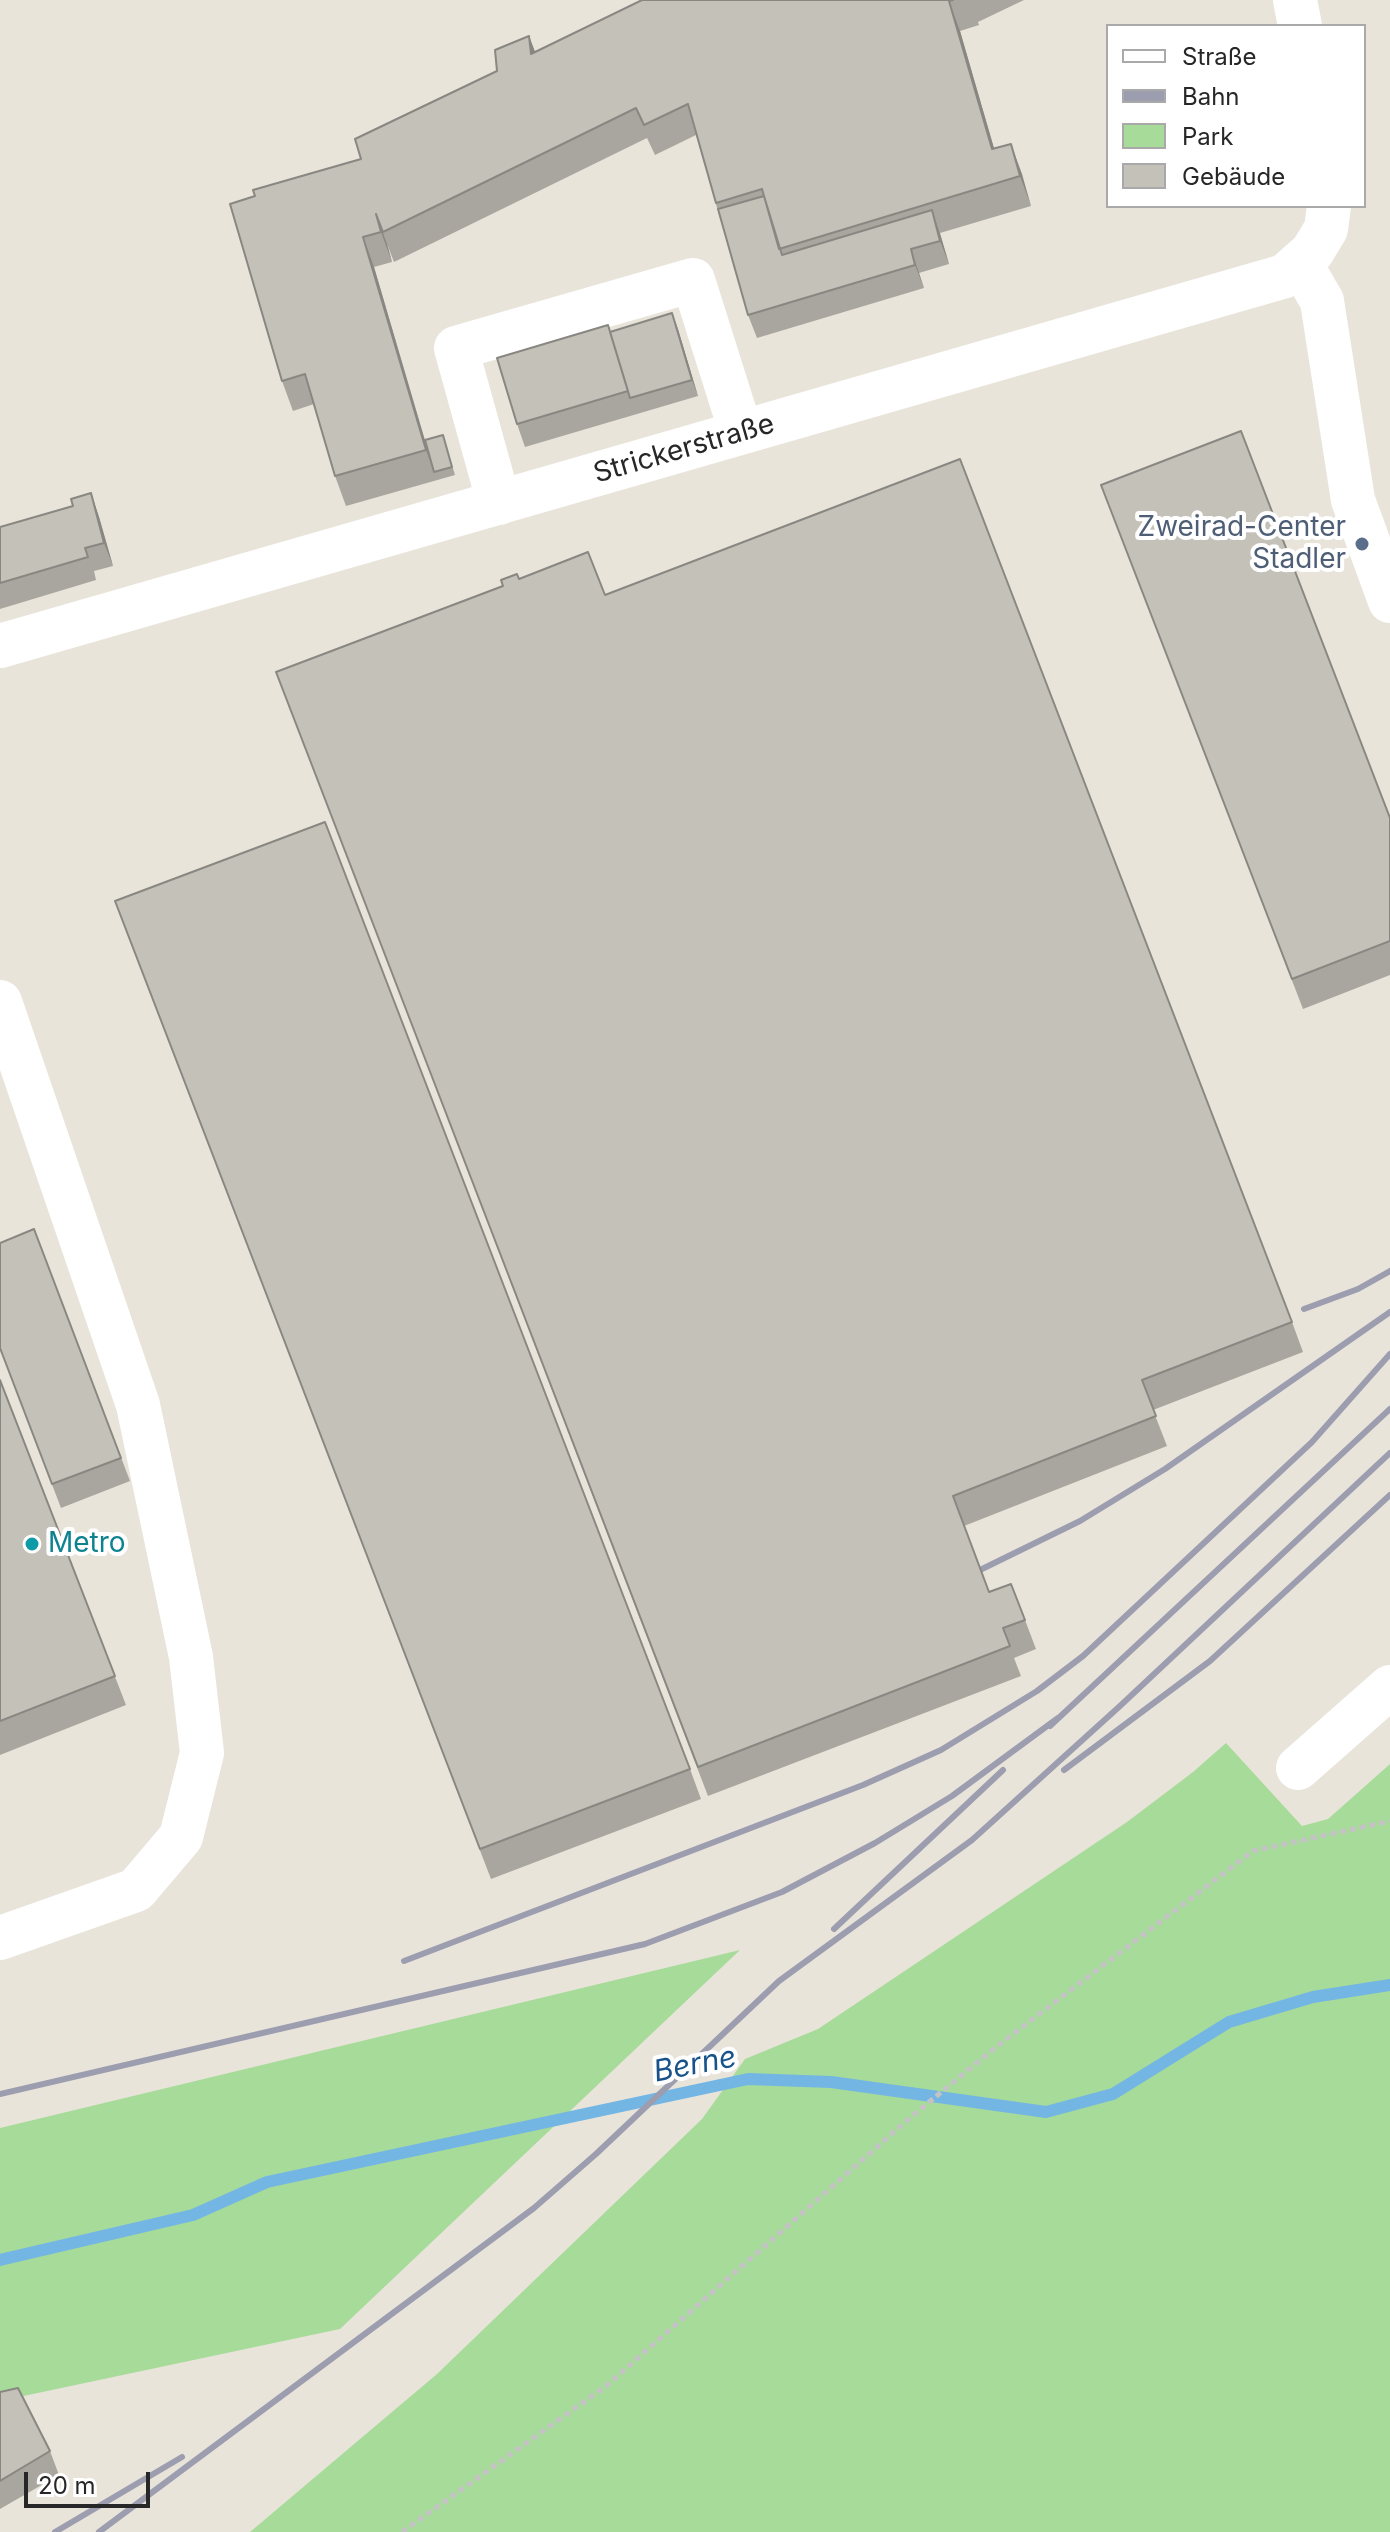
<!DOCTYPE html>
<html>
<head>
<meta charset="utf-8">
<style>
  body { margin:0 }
  #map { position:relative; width:1390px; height:2532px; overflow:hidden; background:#e9e4da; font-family:Inter,sans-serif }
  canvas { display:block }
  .legend { position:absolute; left:1106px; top:24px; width:260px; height:184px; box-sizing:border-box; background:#fff; border:2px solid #a9a9a9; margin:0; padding:10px 14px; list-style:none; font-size:24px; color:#272727 }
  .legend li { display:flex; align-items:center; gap:16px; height:40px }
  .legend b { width:40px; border:2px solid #a9a9a9 }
  .scale { position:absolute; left:24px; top:2472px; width:126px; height:36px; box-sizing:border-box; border:4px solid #272727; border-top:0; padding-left:10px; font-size:24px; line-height:28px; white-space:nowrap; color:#272727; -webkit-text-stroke:6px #fff; paint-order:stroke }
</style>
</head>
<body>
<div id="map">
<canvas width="1390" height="2532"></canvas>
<ul class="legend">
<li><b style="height:10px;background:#fff"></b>Straße</li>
<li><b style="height:10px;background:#9d9db0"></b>Bahn</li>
<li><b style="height:22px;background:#a7db9a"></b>Park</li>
<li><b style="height:22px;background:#c4c1b9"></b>Gebäude</li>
</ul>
<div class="scale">20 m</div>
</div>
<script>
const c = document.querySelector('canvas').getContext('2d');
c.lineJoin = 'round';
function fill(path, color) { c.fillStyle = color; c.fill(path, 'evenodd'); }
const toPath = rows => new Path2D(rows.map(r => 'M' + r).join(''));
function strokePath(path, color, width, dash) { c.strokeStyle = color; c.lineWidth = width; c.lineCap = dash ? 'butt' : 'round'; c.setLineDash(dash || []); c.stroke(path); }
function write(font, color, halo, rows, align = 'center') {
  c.font = font + ' Inter,sans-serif'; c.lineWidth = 8; c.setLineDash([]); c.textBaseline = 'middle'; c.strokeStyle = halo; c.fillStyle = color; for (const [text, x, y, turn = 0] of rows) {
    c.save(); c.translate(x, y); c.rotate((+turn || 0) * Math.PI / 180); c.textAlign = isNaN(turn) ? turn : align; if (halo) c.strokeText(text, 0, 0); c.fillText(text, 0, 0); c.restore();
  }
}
fill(toPath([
  [1226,1743,1302,1826,1328,1819,1390,1764,1390,2532,250,2532,437,2374,702,2119,745,2059,818,2029,1127,1822,1193,1772],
  [740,1950,340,2329,0,2401,0,2128]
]), '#a7db9a');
strokePath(toPath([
  [0,2260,193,2215,267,2182,748,2079,831,2082,1046,2112,1113,2094,1229,2022,1313,1997,1390,1985]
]), '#74b6e3', 12);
strokePath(toPath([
  [402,2532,606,2386,911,2117,996,2047,1253,1851,1390,1821]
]), '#c3c3c3', 5, [6, 4]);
strokePath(toPath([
  [1295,0,1300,26],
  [1300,263,1322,301,1353,500,1390,601],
  [499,503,456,348,693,280,741,432],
  [0,646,1285,276,1312,252,1326,229,1329,206],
  [0,1002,138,1405,191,1657,202,1753,181,1837,136,1890,0,1938],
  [1298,1768,1390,1687]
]), '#fff', 44);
strokePath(toPath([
  [1304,1309,1358,1289,1390,1271],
  [980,1570,1080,1521,1165,1469,1390,1312],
  [1050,1726,1390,1409],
  [1064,1770,1210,1661,1390,1495],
  [834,1929,1003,1770],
  [404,1961,863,1785,941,1750,1037,1691,1083,1656,1312,1442,1390,1354],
  [0,2094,645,1944,782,1892,875,1843,952,1796,1058,1718],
  [55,2532,182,2457],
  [99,2532,534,2208,596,2154,779,1981,972,1840,1120,1706,1390,1453]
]), '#9d9db0', 6);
fill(toPath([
  [642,0,1024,0,978,22,979,25,960,31,994,149,1011,144,1031,206,940,233,949,264,919,273,924,288,757,338,748,315,696,135,655,155,647,138,394,262,387,244,392,262,374,267,425,440,443,435,455,475,346,506,335,476,314,404,293,411,282,381,255,196,361,159,497,71,529,36,535,52],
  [672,313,698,396,525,447,517,424],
  [1101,485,1390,818,1390,975,1303,1009],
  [91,493,99,517,113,566,94,571,96,580,0,609,0,527,73,506],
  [519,579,605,595,1292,1322,1303,1352,1153,1410,1167,1446,964,1526,989,1592,1025,1620,1036,1649,1014,1658,1021,1676,708,1796,276,672],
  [126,931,690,1769,701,1799,491,1879],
  [34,1229,130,1481,61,1508,0,1349],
  [0,1380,126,1705,0,1755],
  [0,2392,50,2451,59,2475,0,2509]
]), '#a9a69f');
fill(toPath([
  [949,1,960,31,1003,179,992,149],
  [529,36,540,65,531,54],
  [1011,144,1022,174,1031,206,1020,176],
  [932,210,940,234,949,264,940,241],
  [376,214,387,244,392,262,381,232],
  [363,237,374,267,434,472,426,450],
  [911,249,924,288,915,265],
  [672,313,678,329,698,396,692,380],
  [91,493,99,517,113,566,104,543]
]), '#898782');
const building = toPath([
  [642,0,953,0,949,1,992,149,1011,144,1020,176,779,249,762,189,716,203,688,104,644,125,636,108,383,232,376,214,381,232,363,237,426,450,335,476,305,374,282,381,230,204,255,196,253,190,361,159,355,139,497,71,495,50,529,36,531,54,642,0],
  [764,196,782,255,932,210,940,241,911,249,915,265,748,315,718,209,764,196],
  [672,313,692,380,630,398,610,332,672,313],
  [608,325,628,391,517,424,497,358,608,325],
  [1241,431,1390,818,1390,941,1292,979,1101,485,1241,431],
  [443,435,452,467,434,472,425,440,443,435],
  [960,459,1292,1322,1142,1380,1156,1416,953,1496,989,1592,1011,1584,1025,1620,1003,1628,1010,1646,698,1767,276,672,503,586,501,580,517,574,519,579,588,552,605,595,960,459],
  [91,493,104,543,85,548,88,557,0,583,0,527,73,506,71,499,91,493],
  [325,822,690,1769,480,1849,115,901,325,822],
  [34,1229,121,1458,52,1484,0,1348,0,1243,34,1229],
  [0,1380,115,1676,0,1721,0,1380],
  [18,2388,50,2451,0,2481,0,2392,18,2388]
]);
fill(building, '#c4c1b9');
strokePath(building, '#898782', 2);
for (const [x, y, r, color] of [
  [1362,544,8,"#5c6f8a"],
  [32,1544,8,"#0f9aa8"]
]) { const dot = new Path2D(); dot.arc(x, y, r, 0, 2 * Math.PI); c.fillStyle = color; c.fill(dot); strokePath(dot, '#fff', 3); }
write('28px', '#272727', '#fff', [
  ["Strickerstraße",684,449,-16]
]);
write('28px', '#4e5e75', '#fff', [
  ["Zweirad-Center",1346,528],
  ["Stadler",1346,560]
], 'right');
write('28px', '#0d838f', '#fff', [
  ["Metro",48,1544]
], 'left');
write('italic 30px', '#18528b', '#fff', [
  ["Berne",695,2065,-11]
]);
</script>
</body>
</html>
